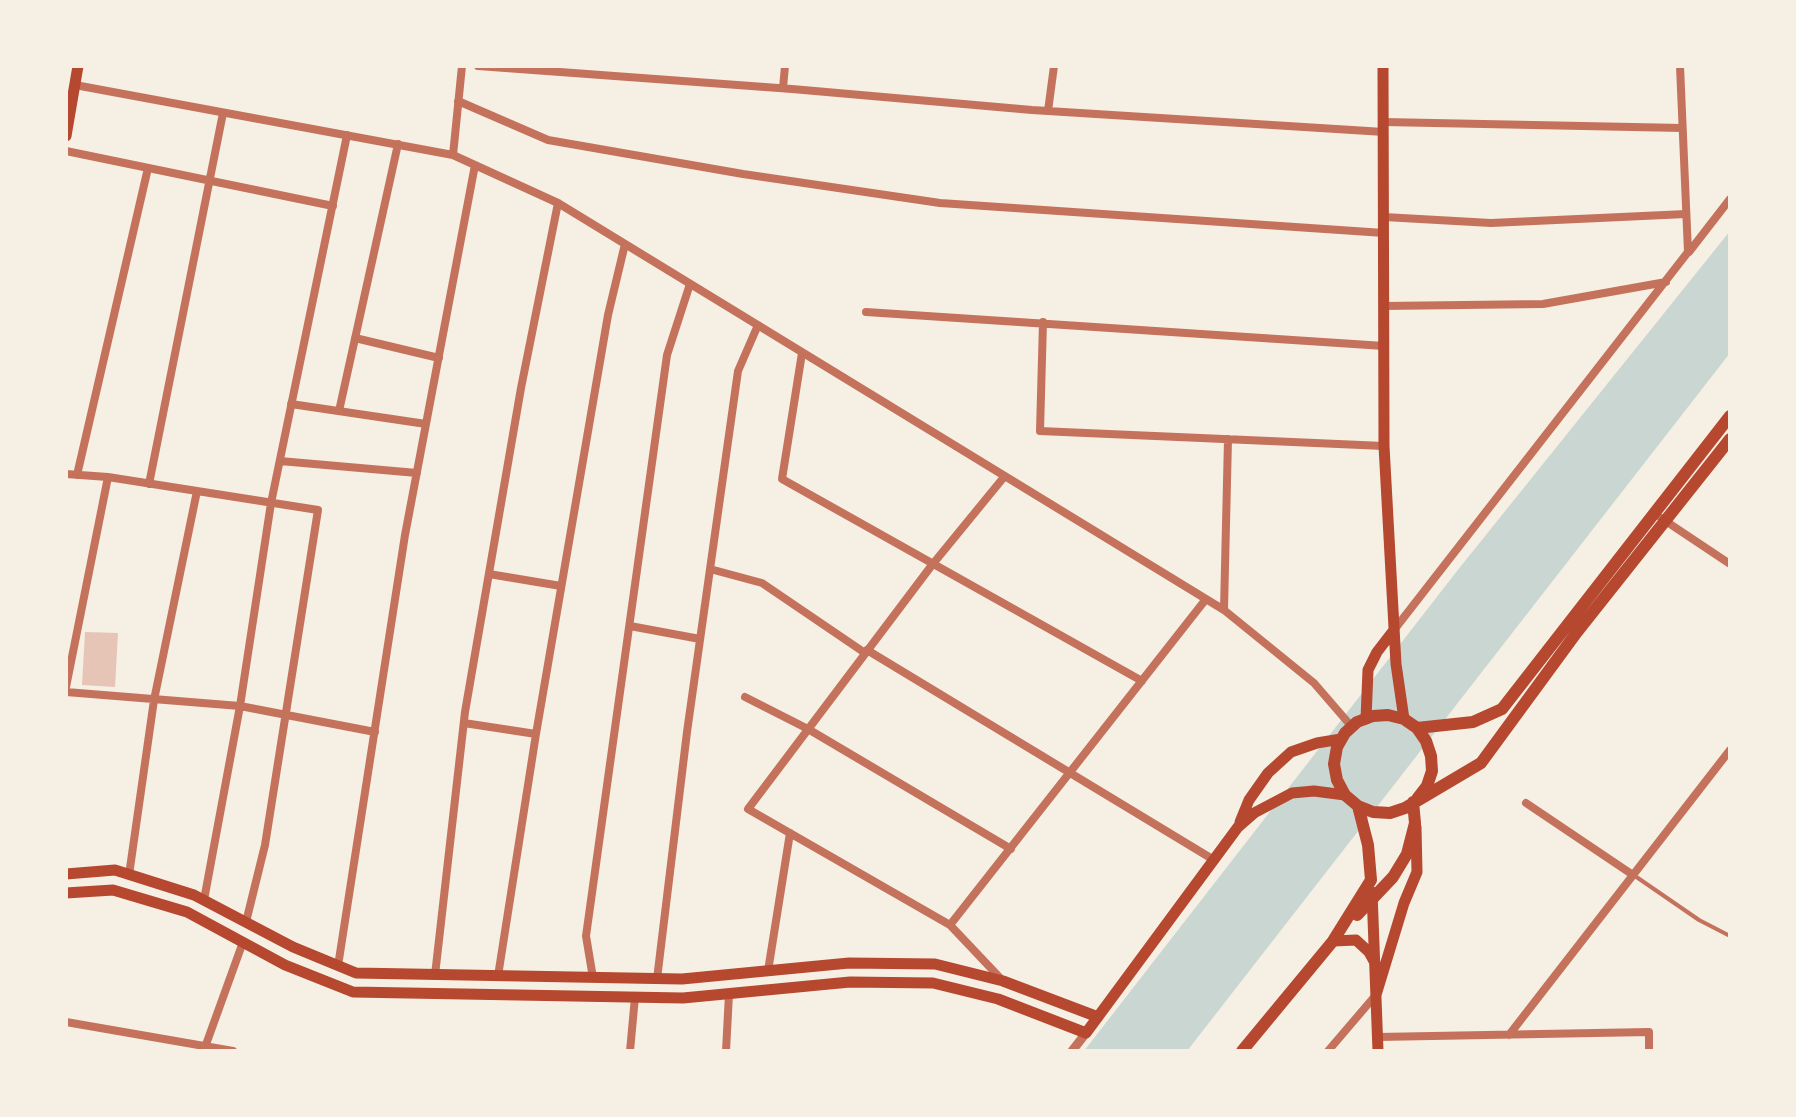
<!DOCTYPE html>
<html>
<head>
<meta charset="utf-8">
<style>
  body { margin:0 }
  #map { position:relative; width:1796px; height:1117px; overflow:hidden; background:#f6efe4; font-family:Arial,sans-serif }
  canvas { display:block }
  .frame { position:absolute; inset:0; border:68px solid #f6efe4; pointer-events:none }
</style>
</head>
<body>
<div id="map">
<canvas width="1796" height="1117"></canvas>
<div class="frame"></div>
</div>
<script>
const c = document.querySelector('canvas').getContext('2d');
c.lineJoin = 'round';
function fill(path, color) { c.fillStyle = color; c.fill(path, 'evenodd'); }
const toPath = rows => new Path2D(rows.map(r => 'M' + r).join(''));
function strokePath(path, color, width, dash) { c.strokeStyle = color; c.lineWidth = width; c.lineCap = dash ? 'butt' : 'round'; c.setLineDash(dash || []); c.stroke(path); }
fill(toPath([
  [1730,231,1730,353,1187,1051,1084,1051,1457,571]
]), '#c9d6d2');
fill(toPath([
  [85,632,118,633,115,687,82,685]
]), '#e6c5b7');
strokePath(toPath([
  [1635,876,1699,920,1730,936]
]), '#c5725c', 4);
strokePath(toPath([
  [478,66,792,89,1032,110,1384,132],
  [75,85,453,155,558,203,1224,610,1314,683,1352,727],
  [783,88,785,66],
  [458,101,548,140,743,174,940,203,1384,233],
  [1048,111,1054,66],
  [1384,122,1682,128],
  [66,151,333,206],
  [453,155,462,66],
  [1384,217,1491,223,1686,214],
  [1689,252,1730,199],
  [1383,306,1543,304,1666,282],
  [866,312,1384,346],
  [1043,322,1040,431,1384,446],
  [355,338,439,358],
  [802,353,782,479,1142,681],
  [291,404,426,424],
  [339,411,398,144],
  [280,461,417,473],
  [66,474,108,477,318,510,265,845,246,922],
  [77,475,148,168],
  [149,484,223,113],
  [1661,518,1730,564],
  [710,569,762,583,865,653],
  [489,574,561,586],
  [1224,610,1228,439],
  [630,626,700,639],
  [1394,630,1688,252,1680,66],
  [867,650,1214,860],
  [66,687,108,477],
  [66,692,240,706,375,732],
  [745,697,808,729,1011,849],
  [464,723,536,734],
  [1526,803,1633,875],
  [129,875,154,700,197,491],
  [204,900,240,706,271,503,347,135],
  [950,925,1206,599],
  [338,966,405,535,475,165],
  [768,971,790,833],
  [435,975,465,712,521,388,558,203],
  [498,976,536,734,608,315,625,244],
  [593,978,586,936,667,355,690,284],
  [657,979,687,732,738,371,758,325],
  [1003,981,950,925,748,809,932,565,1004,477],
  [66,1022,233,1051],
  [1509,1035,1730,750],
  [1378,1037,1649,1032,1649,1051],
  [204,1050,243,942],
  [630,1051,635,997],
  [726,1051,729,994],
  [1328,1051,1375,996]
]), '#c5725c', 8);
strokePath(toPath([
  [1072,1051,1086,1033]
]), '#c5725c', 9);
strokePath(toPath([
  [1383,66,1384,446,1396,664,1404,719],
  [66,136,78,66],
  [1366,719,1368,670,1377,652,1394,630],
  [1240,822,1249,800,1268,773,1291,752,1317,743,1341,739],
  [66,874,115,870,194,895,293,947,356,973,682,979,849,963,935,964,1003,981,1098,1017],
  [1372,892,1378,1051],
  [66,893,113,890,187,912,285,965,353,992,683,998,850,982,933,983,998,999,1086,1033,1238,827,1254,813,1292,793,1314,791,1345,795],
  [1333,941,1356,940,1369,952,1374,961],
  [1376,995,1404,903,1417,872,1416,827]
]), '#b5482f', 11);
strokePath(toPath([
  [1417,728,1473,722,1502,709,1730,416],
  [1417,799,1427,786,1432,771,1431,756,1426,741,1417,728,1404,719,1388,715,1373,716,1357,722,1345,733,1337,747,1334,764,1337,780,1345,795,1358,806,1373,812,1390,813,1405,808,1481,763,1577,632,1730,439],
  [1357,915,1393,877,1407,854,1415,823,1413,802],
  [1242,1051,1333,941,1371,880,1368,845,1358,806]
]), '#b5482f', 12);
</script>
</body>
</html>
